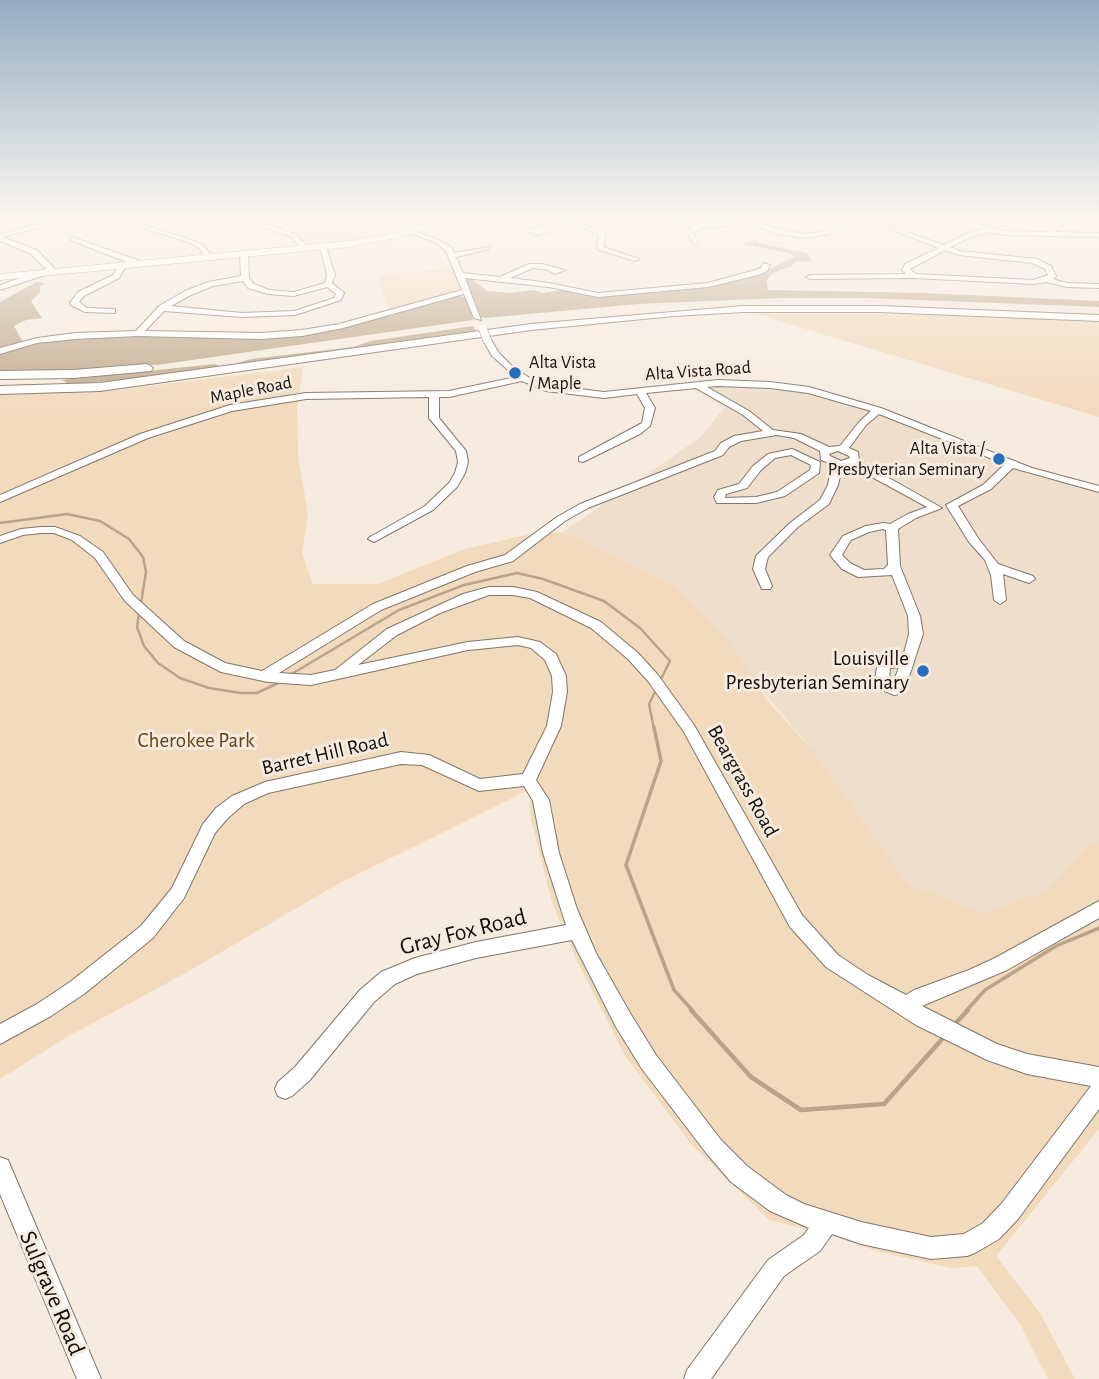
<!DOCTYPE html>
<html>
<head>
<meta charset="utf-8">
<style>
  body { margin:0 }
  canvas { display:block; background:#f6ebde }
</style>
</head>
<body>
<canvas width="1099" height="1379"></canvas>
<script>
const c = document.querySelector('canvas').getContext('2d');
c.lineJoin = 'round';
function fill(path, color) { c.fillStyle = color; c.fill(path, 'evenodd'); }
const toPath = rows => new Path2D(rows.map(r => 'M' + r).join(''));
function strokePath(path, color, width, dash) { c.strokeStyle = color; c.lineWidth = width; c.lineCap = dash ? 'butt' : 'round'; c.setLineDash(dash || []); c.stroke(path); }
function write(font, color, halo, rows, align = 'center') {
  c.font = font + ' "Alegreya Sans",sans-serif'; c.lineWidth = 6; c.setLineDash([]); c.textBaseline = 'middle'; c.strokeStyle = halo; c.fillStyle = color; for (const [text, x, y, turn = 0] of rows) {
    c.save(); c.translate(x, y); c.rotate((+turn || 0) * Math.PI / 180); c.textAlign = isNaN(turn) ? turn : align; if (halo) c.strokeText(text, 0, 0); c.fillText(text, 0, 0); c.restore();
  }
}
fill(toPath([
  [293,218,442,218,374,238,311,246,305,239,291,233,313,224],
  [722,385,772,386,825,395,869,409,1028,474,1099,492,1099,844,1047,890,981,913,908,884,815,753,672,584,563,532,701,437,724,408,691,388]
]), '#eedecb');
fill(toPath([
  [454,268,460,289,390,310,387,306,378,275],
  [752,313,911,313,1099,321,1099,417],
  [303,367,297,408,298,456,308,514,302,554,313,584,378,584,465,549,526,535,563,532,672,584,728,641,767,700,815,753,908,884,982,913,1047,890,1090,844,1099,841,1099,1129,996,1256,1040,1313,1075,1379,1048,1379,1020,1324,977,1266,952,1268,880,1252,836,1237,769,1220,691,1144,625,1056,577,961,553,906,531,819,529,790,336,885,182,975,67,1037,0,1079,0,393,108,391]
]), '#f2dabd');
fill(toPath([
  [756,240,758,243,806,253,812,261,795,262,792,266,773,273,767,280,768,290,924,293,1099,301,1099,307,865,298,780,298,638,304,485,318,481,317,463,277,471,278,487,291,510,293,534,290,544,293,561,290,594,296,707,287,766,271,794,257,789,253,742,244],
  [36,282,45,283,40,287,40,293,31,301,42,318,26,320,14,326,23,342,0,350,0,302],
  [457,295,467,298,473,320,164,364,107,369,0,372,0,353,21,345,81,336,309,333],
  [473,326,476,331,231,365,251,359,353,347,371,341],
  [215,364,223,367,149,378,69,384,62,380]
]), '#c2ab8e');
strokePath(toPath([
  [0,523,67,514,100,521,129,539,143,557,146,572,141,603],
  [139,613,137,627,144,646,158,663,180,678,209,688,241,693,257,693,278,683],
  [290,675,399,610,464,585,517,573,543,579,604,601,640,628,670,661,660,681],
  [654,729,649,704,656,690]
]), '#baa387', 2.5);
strokePath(toPath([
  [654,727,661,761,626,865,674,990,693,1011],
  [966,1011,985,990,1056,946,1099,928]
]), '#baa387', 3.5);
strokePath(toPath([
  [691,1010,751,1077,801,1110,884,1104,944,1037],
  [955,1024,968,1010]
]), '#baa387', 4.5);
const minor = toPath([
  [54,218,71,218,39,224,41,227,2,237,37,250,54,268,54,272,0,290,0,285,46,269,31,254,0,241,0,234,39,224,37,221,54,218],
  [114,218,123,218,197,242,205,247,213,258,206,260,200,249,193,244,114,218],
  [233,218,243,218,295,234,310,249,303,251,291,236,233,218],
  [549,218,559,218,602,231,606,235,603,247,639,259,635,261,597,249,599,235,598,233,549,218],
  [667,218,677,218,699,224,748,220,781,230,806,234,825,231,849,218,857,218,829,234,806,238,780,234,748,224,701,228,693,233,698,243,695,245,686,232,693,227,667,218],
  [964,218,971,218,980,225,1005,231,1047,232,1063,218,1070,218,1055,232,1099,233,1099,237,1005,235,990,232,973,236,950,247,960,251,1037,259,1051,266,1056,276,1053,279,1067,283,1099,284,1099,288,1067,287,1047,282,1033,284,914,278,810,279,806,277,810,275,906,274,902,270,905,264,939,248,888,228,888,226,944,245,969,233,982,230,976,228,964,218],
  [945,250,959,255,1032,263,1045,269,1048,275,1033,280,916,274,910,269,945,250],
  [540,226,547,230,547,232,536,235,526,231,540,226],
  [408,229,439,240,452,248,454,253,489,247,489,249,456,257,463,273,500,277,529,264,542,264,565,270,555,274,548,270,533,268,510,278,549,283,598,293,708,283,752,271,761,268,763,263,770,265,767,271,758,275,708,287,598,297,549,287,465,278,481,320,474,318,464,294,343,328,302,336,261,339,138,336,75,339,37,343,0,354,0,348,37,338,75,333,136,331,159,306,185,291,208,282,241,276,240,254,244,252,248,254,249,278,254,284,269,290,294,292,325,283,327,275,320,247,326,246,335,275,332,283,344,293,341,300,295,315,242,317,164,311,145,331,261,333,302,330,339,324,462,290,446,251,435,242,406,232,408,229],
  [243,281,248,288,268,294,294,296,327,287,336,294,334,298,294,311,242,313,171,306,191,295,213,286,243,281],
  [72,237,143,262,144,264,137,266,70,240,72,237],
  [119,264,126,266,119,278,84,296,79,302,87,308,115,309,115,313,85,312,71,305,70,303,78,292,113,275,119,264],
  [487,337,490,338,499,353,514,368,533,380,548,385,604,392,718,380,770,382,809,387,881,408,1032,468,1099,486,1099,492,1013,468,991,489,958,506,978,538,998,564,1033,576,1035,579,1029,583,1003,574,1006,600,1000,604,994,600,991,575,985,560,969,542,946,505,983,485,1005,464,879,414,866,425,849,448,858,452,859,461,942,508,916,518,898,529,900,566,920,616,923,634,907,683,899,694,894,695,882,690,875,680,878,661,903,657,909,634,908,616,892,575,858,577,842,569,830,555,843,536,866,526,883,523,890,524,908,514,927,507,850,465,842,467,838,485,829,504,798,527,768,557,765,569,772,586,770,589,762,589,753,569,756,556,790,523,820,500,828,485,832,464,821,460,820,451,794,438,777,435,741,441,729,447,723,455,588,508,565,521,513,561,475,572,381,610,279,673,311,675,335,670,387,629,463,594,489,587,513,587,537,592,601,622,638,653,658,675,694,725,802,915,838,955,868,975,906,995,914,990,969,970,995,958,1099,901,1099,918,1007,970,922,1006,997,1044,1027,1054,1099,1067,1099,1109,1018,1219,999,1239,975,1253,967,1256,931,1259,861,1244,832,1234,820,1251,784,1276,711,1379,684,1379,687,1370,768,1260,804,1235,809,1228,770,1211,731,1182,707,1154,642,1069,616,1027,572,940,476,958,417,974,395,984,374,1002,309,1081,292,1096,285,1099,278,1096,275,1089,278,1082,295,1067,360,990,381,972,415,958,476,942,566,925,543,853,533,801,524,786,479,791,422,765,401,764,268,793,244,804,228,818,215,833,184,898,153,938,84,994,51,1016,0,1044,0,1024,37,1004,70,982,141,926,172,888,203,824,216,808,232,796,265,782,401,752,429,755,480,779,523,774,547,726,553,692,552,676,545,660,531,648,518,645,468,650,311,685,268,682,221,672,174,647,125,601,95,558,72,540,54,533,41,533,23,535,0,543,0,536,21,529,41,527,55,527,80,536,103,552,133,595,184,641,225,663,262,671,373,604,467,566,505,555,557,517,580,504,715,451,721,443,734,436,763,431,743,415,696,388,646,393,655,408,650,426,640,434,583,462,579,461,579,457,642,423,645,408,637,394,604,398,546,391,522,381,449,397,439,397,439,418,466,451,468,462,465,473,457,487,433,510,374,542,368,539,370,537,425,506,449,483,455,473,458,462,456,451,429,418,429,397,306,399,232,411,148,438,0,502,0,495,140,434,230,405,306,393,449,391,516,377,492,356,483,340,487,337],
  [718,386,770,388,808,393,871,411,860,421,840,446,829,447,801,434,773,430,749,411,707,387,718,386],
  [838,451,849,456,850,458,841,461,830,456,829,454,838,451],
  [883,529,886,530,888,565,884,569,864,570,850,563,842,555,851,540,869,532,883,529],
  [489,595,513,595,530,598,591,628,628,659,648,681,684,732,790,927,826,967,916,1025,987,1060,1027,1074,1091,1086,1002,1203,983,1223,964,1234,931,1237,861,1222,804,1204,786,1195,747,1166,721,1140,656,1055,630,1013,596,953,577,909,559,853,549,800,536,780,561,726,567,692,566,676,556,654,540,642,518,637,468,642,358,665,397,635,440,613,489,595],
  [899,667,894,681,892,683,889,679,890,668,899,667],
  [792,449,820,462,819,473,785,496,756,503,717,503,714,497,718,490,739,484,753,466,768,454,792,449],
  [791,455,811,465,810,470,777,492,756,497,725,498,726,494,747,488,761,470,775,458,791,455],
  [0,1157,8,1160,101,1379,77,1379,0,1194,0,1157]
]);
const major = toPath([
  [442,218,454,218,397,238,349,247,0,280,0,274,349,241,392,234,442,218]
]);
const highway = toPath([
  [743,306,880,306,1099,315,1099,321,880,312,743,312,674,316,531,330,100,391,0,394,0,386,100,383,531,324,743,306],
  [147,364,153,368,151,371,73,378,0,379,0,371,73,370,147,364]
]);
strokePath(minor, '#80766a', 2);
strokePath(major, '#80766a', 1);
strokePath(highway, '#80766a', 2);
fill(minor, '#fff');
fill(major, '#fff');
fill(highway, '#fff');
const minorBridge = toPath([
  [483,329,487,340]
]);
strokePath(minorBridge, '#80766a', 9, []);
strokePath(minorBridge, '#fff', 8);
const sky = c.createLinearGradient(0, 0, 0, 411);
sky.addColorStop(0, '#95adc1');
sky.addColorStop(0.53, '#fbf6f0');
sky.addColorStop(1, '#fbf6f000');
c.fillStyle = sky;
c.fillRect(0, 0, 1099, 411);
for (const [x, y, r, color] of [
  [515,373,7,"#256ebe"],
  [999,459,7,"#256ebe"],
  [923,671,7,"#256ebe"]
]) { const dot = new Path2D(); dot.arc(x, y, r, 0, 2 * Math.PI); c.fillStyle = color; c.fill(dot); strokePath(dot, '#f6ebde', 2.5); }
write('18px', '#120e0a', '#f6ebde', [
  ["Alta Vista",529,363],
  ["/ Maple",529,384],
  ["Alta Vista /",985,449,"right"],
  ["Presbyterian Seminary",985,470,"right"]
], 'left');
write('18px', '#120e0a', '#f6ebde', [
  ["Alta Vista Road",698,371,-4],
  ["Maple Road",251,390,-11]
]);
write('21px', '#120e0a', '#f6ebde', [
  ["Louisville",909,659],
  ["Presbyterian Seminary",909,683]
], 'right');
write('21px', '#644311', '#f6ebde', [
  ["Cherokee Park",196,741]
]);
write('21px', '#120e0a', '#f6ebde', [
  ["Barret Hill Road",325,754,-13],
  ["Beargrass Road",743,781,61]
]);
write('24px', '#120e0a', '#f6ebde', [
  ["Gray Fox Road",463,932,-14],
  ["Sulgrave Road",52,1293,67]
]);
</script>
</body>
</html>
